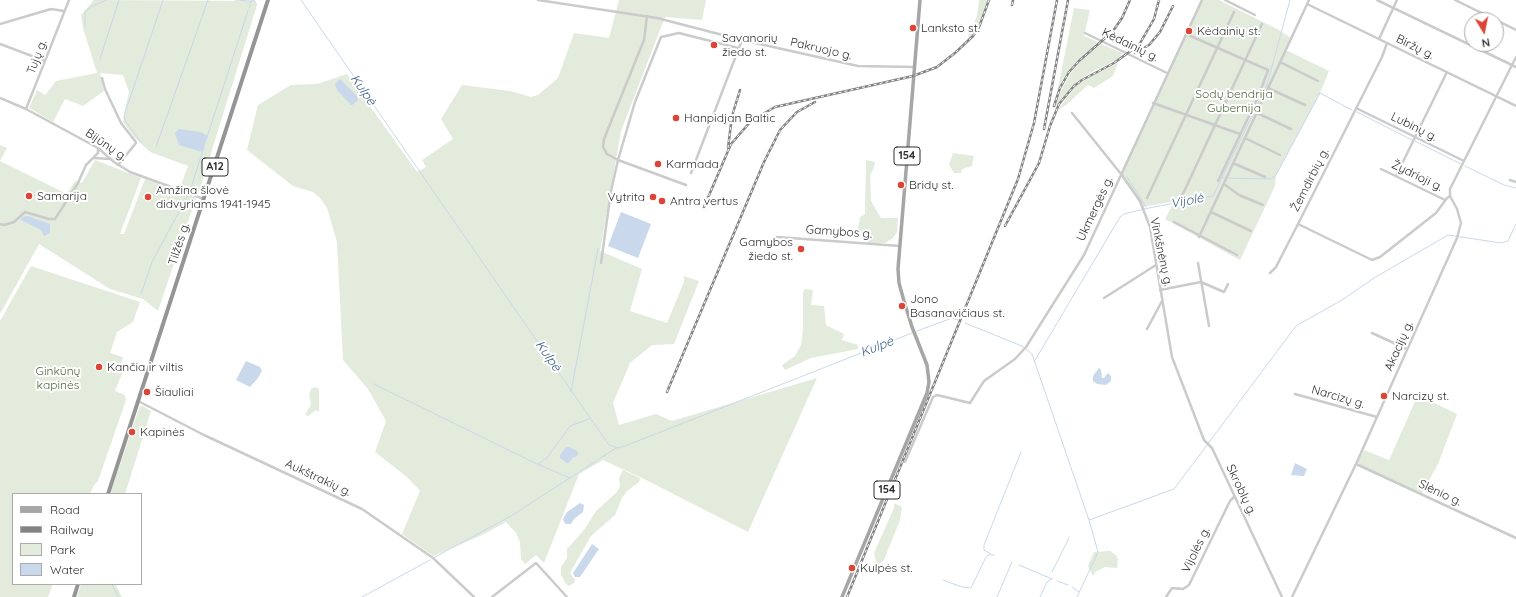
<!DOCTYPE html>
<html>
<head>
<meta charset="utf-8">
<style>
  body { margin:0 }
  #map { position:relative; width:1516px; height:597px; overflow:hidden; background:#fff; font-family:Quicksand,sans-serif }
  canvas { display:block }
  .legend { position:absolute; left:12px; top:493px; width:130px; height:92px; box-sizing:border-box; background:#fff; border:1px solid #ababab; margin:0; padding:5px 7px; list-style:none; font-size:12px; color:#2e2e2e }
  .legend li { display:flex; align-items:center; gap:8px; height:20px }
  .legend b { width:20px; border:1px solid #ababab }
  .north { position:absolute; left:1464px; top:12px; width:40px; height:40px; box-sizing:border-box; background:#fff; border:1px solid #ababab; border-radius:50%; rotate:170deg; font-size:11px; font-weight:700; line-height:16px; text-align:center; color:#2e2e2e }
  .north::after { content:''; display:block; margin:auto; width:14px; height:18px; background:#dd4437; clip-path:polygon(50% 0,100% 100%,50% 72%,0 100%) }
</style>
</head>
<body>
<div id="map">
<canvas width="1516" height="597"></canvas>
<ul class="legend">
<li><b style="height:5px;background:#a6a6a6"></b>Road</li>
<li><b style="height:5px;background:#838383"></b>Railway</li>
<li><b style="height:11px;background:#e2ebdc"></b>Park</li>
<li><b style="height:11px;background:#c9d8ea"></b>Water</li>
</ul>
<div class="north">N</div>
</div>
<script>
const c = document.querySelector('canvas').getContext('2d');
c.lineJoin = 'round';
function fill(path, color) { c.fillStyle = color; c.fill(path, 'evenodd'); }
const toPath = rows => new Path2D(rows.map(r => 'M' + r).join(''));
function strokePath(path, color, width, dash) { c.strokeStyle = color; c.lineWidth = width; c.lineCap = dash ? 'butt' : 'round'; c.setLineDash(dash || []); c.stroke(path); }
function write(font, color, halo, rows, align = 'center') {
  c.font = font + ' Quicksand,sans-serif'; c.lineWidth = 4; c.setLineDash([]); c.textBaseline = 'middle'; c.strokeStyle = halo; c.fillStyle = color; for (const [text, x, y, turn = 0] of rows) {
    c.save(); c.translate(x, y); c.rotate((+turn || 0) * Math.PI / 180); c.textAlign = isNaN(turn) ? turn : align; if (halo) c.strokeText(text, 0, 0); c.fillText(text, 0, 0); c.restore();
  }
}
fill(toPath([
  [94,0,256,1,257,5,198,195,180,188,188,166,150,152,133,136,123,122,124,114,129,92,123,75,100,73,104,91,83,106,65,99,53,122,29,108,37,90,45,95,56,81,97,73,83,28,81,15],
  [619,0,706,0,702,20,665,17,621,131,600,251,642,269,630,311,667,323,684,282,684,276,699,281,674,344,652,345,630,363,613,403,619,425,656,414,672,421,817,378,748,532,644,479,603,460,579,474,544,563,536,555,525,564,521,559,520,542,516,533,506,522,480,536,433,556,402,534,420,491,407,477,375,452,386,421,368,389,343,360,337,242,327,208,320,198,313,192,293,186,247,150,258,105,291,85,317,84,347,74,417,172,426,167,422,160,453,139,441,119,462,85,510,91,531,97,538,95,558,78,574,33,609,38],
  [979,0,988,0,977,26,971,37,968,37,977,16],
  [1202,0,1219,0,1279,30,1291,38,1286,50,1329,71,1320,93,1276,175,1275,186,1240,260,1165,219,1172,206,1171,202,1142,207,1121,174],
  [1074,8,1090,10,1084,36,1098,42,1073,65,1063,79,1057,93],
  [1101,44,1122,53,1120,58,1090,73,1076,82,1054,108,1063,87,1071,73,1081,61],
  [1118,63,1113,76,1094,88,1088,85,1066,105,1058,110,1075,87,1090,77],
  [0,145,7,148,0,161,67,194,75,181,82,183,95,160,141,178,120,234,124,234,145,179,196,198,158,311,143,299,110,289,39,244,0,314],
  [953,153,974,156,972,166,962,169,961,173,954,173,949,165],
  [866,160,875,162,873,170,870,175,871,201,881,218,898,218,897,232,893,238,885,243,868,243,868,238,857,235,860,217,865,214],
  [31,266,140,302,133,322,117,332,110,353,123,357,120,367,124,369,115,391,125,395,126,400,98,481,94,485,90,494,13,494,13,584,53,584,48,597,0,597,0,321],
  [805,289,813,290,811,305,824,306,826,325,844,334,842,340,858,345,858,349,811,358,785,370,782,365,795,356,801,345,803,329,803,292],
  [315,387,319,389,319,412,316,410,308,416,305,415,311,404,309,395,311,389],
  [1418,395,1457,414,1438,464,1422,493,1359,465,1358,462,1364,450,1389,460],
  [140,406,143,406,151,411,125,494,110,494],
  [623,470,640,478,639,482,627,491,622,498,615,515,591,536,570,573,575,580,574,583,569,586,566,584,561,575,561,567,567,558,567,549,584,530,596,511,617,492,620,486,619,478],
  [894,503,902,507,900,520,884,560,877,566,874,553,894,508],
  [1110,551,1116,555,1118,559,1117,568,1105,567,1095,572,1093,576,1088,566,1094,552],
  [81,584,115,584,122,597,77,597]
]), '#e2ebdc');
fill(toPath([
  [340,79,357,96,358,100,354,104,351,105,337,90,335,84],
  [179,129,201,132,208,136,202,152,179,145,175,133],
  [621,212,651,224,638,258,608,246],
  [28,216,50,224,50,233,44,236,41,230,21,220,22,217],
  [246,361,260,367,262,371,258,378,250,387,236,380],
  [1099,368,1101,370,1102,378,1104,378,1108,373,1111,376,1111,381,1106,385,1097,384,1093,381,1093,376],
  [566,447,569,447,577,451,578,453,577,456,572,458,570,462,567,463,560,458,560,455],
  [1295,463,1307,469,1304,476,1291,475],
  [580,503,584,505,583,512,574,519,571,524,565,524,563,519,567,512],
  [592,544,599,549,580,577,575,577,573,573]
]), '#c9d8ea');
strokePath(toPath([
  [235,0,251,1],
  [301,0,609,445,618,448,625,446,912,333],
  [249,8,251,1,255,0],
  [85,26,85,12,92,6,107,0],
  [100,59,119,0],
  [1357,112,1412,140],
  [207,137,248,11],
  [1415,141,1461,164],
  [141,142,126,122,124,116,163,0],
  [156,147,208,0],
  [1465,166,1504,185,1516,188],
  [1127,177,1146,207],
  [1223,178,1271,179,1276,175,1320,93,1352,110],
  [190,191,204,147],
  [141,294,152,262,188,195],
  [965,323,1022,346,1032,354,1089,520,1098,552,1077,597],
  [917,331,952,318,958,320],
  [1034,362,1120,217,1124,214,1149,208,1213,196,1267,85,1290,0],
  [374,384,537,464,570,478],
  [571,392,598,249],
  [538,464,547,458,570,426,589,419],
  [1089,520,1174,489,1296,326,1342,300,1374,278,1448,235,1501,243,1508,241,1516,224],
  [991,554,984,550,984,545,1021,452],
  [435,557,511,516,616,448],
  [1019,565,1052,579],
  [1052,572,1069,538],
  [943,580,962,587,971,588,986,557,988,555,994,555],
  [1057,581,1068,585],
  [112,584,118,597],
  [1072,587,1079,592],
  [362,597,430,560],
  [997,597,1012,562],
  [1040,597,1047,582,1052,579]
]), '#c9d8ea', 1);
strokePath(toPath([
  [538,0,657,18,742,40,858,66,914,67],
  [1225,0,1255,15],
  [1377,0,1516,67],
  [1455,0,1516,30],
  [1307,4,1516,106],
  [0,24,51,9,64,11],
  [1085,33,1167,73],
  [1186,34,1268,70,1259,95,1218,181],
  [1379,39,1397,0],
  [1387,43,1382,57,1298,224,1372,260,1380,257,1436,213,1447,198,1450,196],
  [0,44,45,61],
  [1280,62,1318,81],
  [102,78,105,89,121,123,135,141,136,143,118,165],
  [1268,88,1305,105],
  [0,98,26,109,98,148,114,162,130,172,204,199],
  [1153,103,1240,134],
  [1356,108,1464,161],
  [26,109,69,0],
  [1072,113,1121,174,1140,201,1150,227,1172,357,1204,440,1212,448,1282,597],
  [1257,113,1291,129],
  [1245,138,1280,155],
  [94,158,110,159],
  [1233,163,1265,177],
  [1381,169,1445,200],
  [691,173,742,40],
  [1396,176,1447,72],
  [1510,180,1516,182],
  [1224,184,1239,195,1263,205],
  [686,185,618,160,635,102,661,37,679,33,738,48],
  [1182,196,1262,24],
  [1147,198,1234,12],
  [1211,212,1251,231],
  [1174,222,1237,255],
  [0,224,4,225,14,222,25,212,49,219,55,219,78,183,86,165,98,153,98,148],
  [777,237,900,246],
  [1199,237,1309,0],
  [601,263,611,191,618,160,607,154,603,147,604,139,644,40,647,16],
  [1198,263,1209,326],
  [1270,273,1276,267,1298,224],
  [1160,290,1201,282,1224,292,1228,284],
  [1104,298,1156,265],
  [1147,329,1162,301],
  [1372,333,1407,349],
  [1295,394,1377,417],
  [138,401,204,435,362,509,433,558,474,597],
  [905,462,933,397,937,395,970,403,984,381,1015,359,1026,347,1084,255,1202,0],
  [1356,464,1516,538],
  [492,597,536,563,567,597],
  [1166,597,1172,588,1183,589,1189,585,1230,501,1234,497],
  [1292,597,1356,464,1457,238,1461,223,1457,209,1450,196,1450,189,1516,57]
]), '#cbcbcb', 2.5);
strokePath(toPath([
  [842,597,927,393,929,382,927,365,912,327,904,301,899,283,898,269,920,0]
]), '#a6a6a6', 3.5);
strokePath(toPath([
  [108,494,268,0],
  [74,597,78,584]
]), '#959595', 4);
const rail = toPath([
  [1012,5,1013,0],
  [1135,53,1149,45,1160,32,1173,6],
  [1054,106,1060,88,1069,72,1079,61,1113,31,1122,18,1130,0],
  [1044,129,1068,0],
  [728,148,732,116,740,90],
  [704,207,731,144,751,121,775,107,913,76,937,67,955,53,973,36,979,27,989,0],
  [1005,226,1039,163,1050,126,1059,104,1074,86,1082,80,1114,63,1139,45,1154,19,1159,0],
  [667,392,764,162,780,130,797,112,815,102],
  [847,597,1018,179,1034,123,1057,0]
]);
strokePath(rail, '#838383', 2.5);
strokePath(rail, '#fff', 1, [3]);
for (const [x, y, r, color] of [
  [913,28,4,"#dd4437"],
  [1189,31,4,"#dd4437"],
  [714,45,4,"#dd4437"],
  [676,118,4,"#dd4437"],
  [658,164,4,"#dd4437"],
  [901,185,4,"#dd4437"],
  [29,196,4,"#dd4437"],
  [148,197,4,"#dd4437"],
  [653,197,4,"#dd4437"],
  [662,201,4,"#dd4437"],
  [801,249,4,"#dd4437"],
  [902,306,4,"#dd4437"],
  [99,367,4,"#dd4437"],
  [147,392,4,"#dd4437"],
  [1384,396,4,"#dd4437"],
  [132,432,4,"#dd4437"],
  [852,568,4,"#dd4437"]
]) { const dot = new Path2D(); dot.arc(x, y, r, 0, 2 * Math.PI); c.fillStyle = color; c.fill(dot); strokePath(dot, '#fff', 1.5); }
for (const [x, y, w] of [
  [907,156,26],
  [215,167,26],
  [887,490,26]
]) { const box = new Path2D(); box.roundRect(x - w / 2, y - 9, w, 18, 3); c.fillStyle = '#fff'; c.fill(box); strokePath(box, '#2e2e2e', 1); }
write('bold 11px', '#2e2e2e', null, [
  ["154",907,156],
  ["A12",215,167],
  ["154",887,490]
]);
write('12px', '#2e2e2e', '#fff', [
  ["Lanksto st.",921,28],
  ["Kėdainių st.",1197,31],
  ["Savanorių",722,38],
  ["žiedo st.",722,52],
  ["Hanpidjan Baltic",684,118],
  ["Karmada",666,164],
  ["Bridų st.",909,185],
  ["Amžina šlovė",156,190],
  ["didvyriams 1941-1945",156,204],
  ["Samarija",37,196],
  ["Vytrita",645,197,"right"],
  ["Antra vertus",670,201],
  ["Gamybos",793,242,"right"],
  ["žiedo st.",793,256,"right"],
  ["Jono",910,299],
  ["Basanavičiaus st.",910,313],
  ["Kančia ir viltis",107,367],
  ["Šiauliai",155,392],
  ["Narcizų st.",1392,396],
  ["Kapinės",140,432],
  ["Kulpės st.",860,568]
], 'left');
write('12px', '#2e2e2e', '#fff', [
  ["Kėdainių g.",1130,45,26],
  ["Biržų g.",1415,47,26],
  ["Pakruojo g.",821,49,13],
  ["Tujų g.",37,57,-69],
  ["Lubinų g.",1414,127,26],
  ["Bijūnų g.",106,145,34],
  ["Žydrioji g.",1417,176,26],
  ["Žemdirbių g.",1310,180,-63],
  ["Ukmergės g.",1095,209,-65],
  ["Gamybos g.",839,232,4],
  ["Tilžės g.",179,244,-72],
  ["Vinkšnėnų g.",1161,252,78],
  ["Akacijų g.",1399,346,-66],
  ["Narcizų g.",1338,397,16],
  ["Aukštrakių g.",318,478,25],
  ["Skroblų g.",1241,490,65],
  ["Slėnio g.",1440,493,25],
  ["Vijolės g.",1196,550,-64]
]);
write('12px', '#4b683d', '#fff', [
  ["Sodų bendrija",1234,94],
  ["Gubernija",1234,108],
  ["Ginkūnų",58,371],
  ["kapinės",58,385]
]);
write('italic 13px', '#3f638d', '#fff', [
  ["Kulpė",363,90,55],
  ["Vijolė",1187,201,-11],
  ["Kulpė",877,347,-22],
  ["Kulpė",548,356,55]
]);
</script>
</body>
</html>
